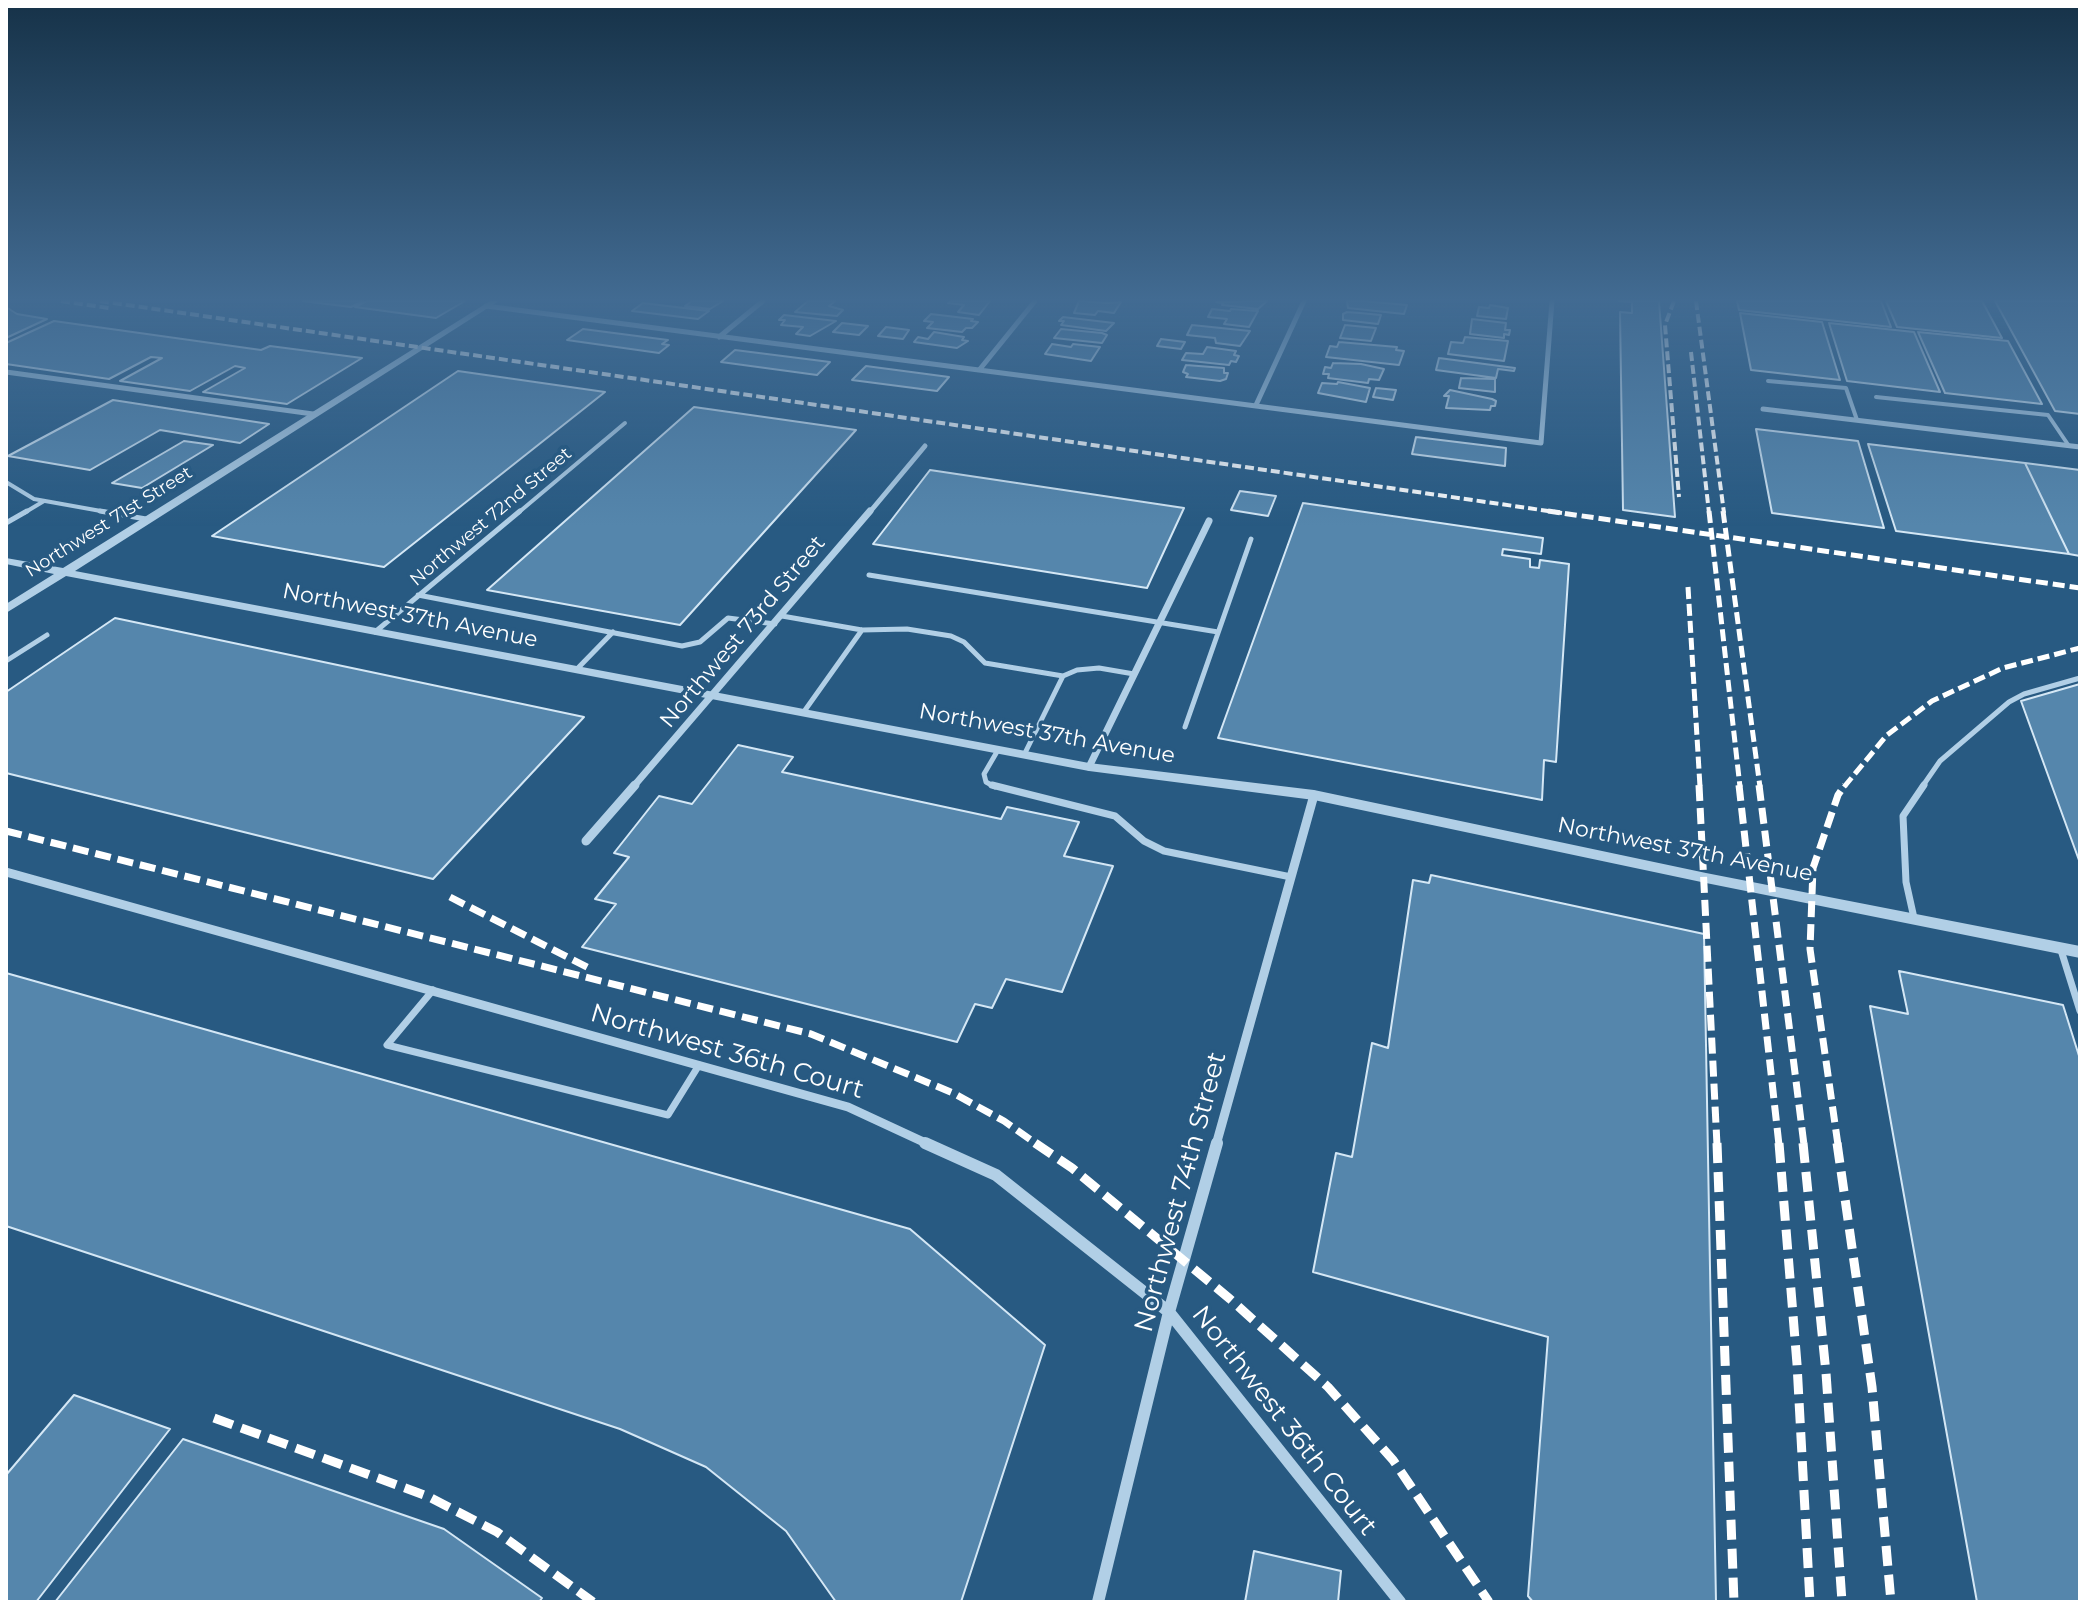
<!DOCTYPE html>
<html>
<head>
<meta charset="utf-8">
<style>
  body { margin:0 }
  #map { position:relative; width:2086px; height:1608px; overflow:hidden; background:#285a82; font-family:Montserrat,sans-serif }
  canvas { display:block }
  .frame { position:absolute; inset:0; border:8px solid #fff; pointer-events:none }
</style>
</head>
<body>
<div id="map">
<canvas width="2086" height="1608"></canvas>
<div class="frame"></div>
</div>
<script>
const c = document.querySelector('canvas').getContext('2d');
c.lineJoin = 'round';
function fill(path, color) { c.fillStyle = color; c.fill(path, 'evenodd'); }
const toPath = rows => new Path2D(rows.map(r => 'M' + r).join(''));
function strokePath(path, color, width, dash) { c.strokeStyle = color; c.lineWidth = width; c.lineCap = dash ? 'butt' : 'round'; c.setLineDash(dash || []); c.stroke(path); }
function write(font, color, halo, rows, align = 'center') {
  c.font = font + ' Montserrat,sans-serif'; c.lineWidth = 7; c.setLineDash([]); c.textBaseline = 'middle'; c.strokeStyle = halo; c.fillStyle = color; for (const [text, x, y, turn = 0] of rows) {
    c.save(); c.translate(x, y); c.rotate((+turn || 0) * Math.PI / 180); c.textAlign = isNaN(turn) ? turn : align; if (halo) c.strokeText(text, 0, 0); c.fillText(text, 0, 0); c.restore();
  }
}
const building = toPath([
  [303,301,363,301,351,307,303,301],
  [367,301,465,301,436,318,355,307,367,301],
  [692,301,723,301,710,309,685,306,692,301],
  [808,301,835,301,829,306,843,310,837,316,795,312,808,301],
  [951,301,990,301,979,315,958,312,964,305,948,303,951,301],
  [1079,301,1108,303,1121,302,1114,313,1098,311,1095,315,1074,313,1079,301],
  [1267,301,1258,309,1222,305,1223,303,1216,302,1267,301],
  [1347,301,1363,301,1407,305,1404,314,1348,308,1347,301],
  [1619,301,1659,301,1675,517,1623,510,1620,312,1632,313,1632,302,1619,301],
  [1737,301,1881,301,1891,327,1739,310,1737,301],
  [1886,301,1982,301,2002,338,1897,327,1886,301],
  [1995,301,2077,301,2080,305,2080,414,2055,411,1995,301],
  [643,303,709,311,698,319,632,311,643,303],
  [1490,305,1508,308,1506,319,1477,316,1479,307,1489,308,1490,305],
  [6,307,17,314,47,319,6,338,6,307],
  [1212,309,1230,311,1231,309,1258,311,1249,327,1224,324,1227,319,1208,317,1212,309],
  [1347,312,1360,313,1381,315,1378,324,1343,320,1343,314,1347,312],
  [1740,313,1822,322,1840,380,1751,370,1740,313],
  [931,314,973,319,971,321,978,322,972,328,966,328,962,332,927,328,933,322,924,321,931,314],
  [784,315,836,321,810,336,796,334,803,327,781,325,785,320,779,320,784,315],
  [1063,317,1114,323,1106,331,1061,325,1064,321,1059,321,1063,317],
  [1472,319,1506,323,1505,330,1510,330,1509,335,1504,334,1504,338,1470,334,1472,319],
  [54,321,261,350,270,346,362,358,287,404,203,392,245,368,235,366,190,391,120,381,162,358,151,357,109,379,6,364,6,343,54,321],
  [842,323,868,326,859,335,833,332,842,323],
  [1829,323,1914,332,1940,392,1847,381,1829,323],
  [1192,325,1250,331,1240,346,1216,343,1215,338,1187,335,1192,325],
  [1345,325,1376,328,1371,341,1340,338,1345,325],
  [886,327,909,330,903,339,878,336,886,327],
  [583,329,668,340,662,344,669,345,659,353,567,340,583,329],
  [1061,329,1102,333,1107,335,1102,343,1054,338,1061,329],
  [934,332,964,337,962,340,968,341,957,348,914,342,918,337,928,339,934,332],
  [1918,332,2008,341,2042,404,1945,393,1918,332],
  [1465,337,1508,341,1504,361,1448,354,1451,342,1463,343,1465,337],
  [1161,339,1185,342,1181,349,1157,346,1161,339],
  [1339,342,1397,347,1396,350,1404,351,1399,365,1326,357,1330,346,1337,347,1339,342],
  [1052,344,1071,347,1073,344,1100,347,1091,361,1045,354,1052,344],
  [1207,347,1236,351,1234,355,1239,356,1236,362,1231,361,1229,365,1182,360,1186,353,1203,354,1207,347],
  [735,350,830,362,817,375,721,362,735,350],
  [1439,358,1515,368,1514,371,1498,369,1496,378,1436,370,1439,358],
  [1333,363,1361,364,1384,369,1379,380,1369,379,1368,383,1328,378,1329,374,1323,374,1325,367,1331,368,1333,363],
  [1186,365,1224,368,1224,373,1228,373,1226,379,1220,381,1186,377,1188,374,1183,372,1186,365],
  [866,366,949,377,937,391,852,380,866,366],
  [458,371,605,392,384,567,212,536,458,371],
  [1461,378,1495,379,1495,392,1459,388,1461,378],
  [1338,382,1370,388,1366,402,1318,393,1322,383,1337,384,1338,382],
  [1376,388,1396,390,1393,400,1373,397,1376,388],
  [1450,390,1492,399,1496,401,1495,406,1491,406,1490,410,1446,408,1449,396,1444,396,1450,390],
  [113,400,269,424,240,443,160,430,90,470,8,456,113,400],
  [694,407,856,430,680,625,487,590,694,407],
  [1756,429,1858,441,1884,528,1772,513,1756,429],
  [1416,437,1506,448,1505,466,1412,454,1416,437],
  [184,441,213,445,142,488,112,483,184,441],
  [1868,444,2025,463,2069,554,1896,531,1868,444],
  [2025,463,2080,470,2080,556,2069,554,2025,463],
  [930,470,1184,508,1147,588,873,544,930,470],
  [1240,491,1276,496,1268,516,1231,510,1240,491],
  [1303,503,1543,538,1541,554,1503,549,1502,555,1530,559,1530,567,1539,568,1540,560,1569,564,1556,762,1544,760,1542,800,1218,738,1303,503],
  [115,618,584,717,433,879,6,773,6,692,115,618],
  [2080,684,2080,863,2021,701,2080,684],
  [738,745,793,757,782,772,1001,819,1007,807,1079,822,1064,856,1113,866,1062,992,1006,979,992,1008,975,1004,957,1042,582,947,616,904,595,899,629,857,614,853,659,796,692,804,738,745],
  [1431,875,1704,934,1716,1602,1533,1602,1528,1596,1548,1337,1313,1272,1336,1153,1352,1157,1372,1043,1388,1048,1413,880,1429,883,1431,875],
  [1899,971,2063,1005,2080,1059,2080,1602,1977,1602,1870,1006,1908,1014,1899,971],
  [6,973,910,1229,1045,1345,961,1602,836,1602,786,1531,706,1467,620,1429,6,1226,6,973],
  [74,1395,170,1429,36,1602,6,1602,6,1475,74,1395],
  [183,1439,444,1529,542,1598,539,1602,55,1602,183,1439],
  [1254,1551,1341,1571,1338,1602,1245,1602,1254,1551]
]);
fill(building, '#5586ac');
strokePath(building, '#d4e7f5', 2);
strokePath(toPath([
  [1768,381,1846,388,1857,420],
  [1876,397,2048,415,2069,446],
  [6,482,34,499,112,513],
  [24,513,44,501],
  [518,513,625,423]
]), '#b1cfe6', 4);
strokePath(toPath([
  [100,511,146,519],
  [6,523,27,511],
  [869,575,1218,632],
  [418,595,682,646,700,642,728,618,775,624],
  [782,616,862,630,907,629,951,636,964,642,985,663,1063,676,1077,670,1099,668,1134,674],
  [375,632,520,511],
  [6,661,47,635],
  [577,669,613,632],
  [803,713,862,630],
  [1185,727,1251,539],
  [1024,755,1063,676],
  [995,787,986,782,984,774,998,750],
  [1922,787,1940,761,2009,702,2024,694,2080,678]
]), '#b1cfe6', 5);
strokePath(toPath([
  [992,785,1115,816,1144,841,1164,851,1291,877],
  [1914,918,1906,882,1903,816,1924,785],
  [2060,947,2080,1011],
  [433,990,387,1045,668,1115,699,1065]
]), '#b1cfe6', 7);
strokePath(toPath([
  [486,306,1541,443,1552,301],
  [719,337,763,301],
  [980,369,1035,301],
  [6,372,313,414],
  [1256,405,1304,301],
  [1763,409,2080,447],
  [869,513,925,446]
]), '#b1cfe6', 5);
strokePath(toPath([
  [1089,767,1209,521],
  [633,787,870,511]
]), '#b1cfe6', 7);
strokePath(toPath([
  [586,841,635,785],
  [6,872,848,1107,930,1145],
  [1216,1145,1314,795]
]), '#b1cfe6', 9);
strokePath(toPath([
  [925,1143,996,1175,1169,1312,1400,1602],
  [1098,1602,1169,1312,1217,1143]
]), '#b1cfe6', 12);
fill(toPath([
  [490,301,499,301,75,571,1089,763,1314,790,1706,873,2080,946,2080,958,1706,883,1314,800,1089,771,66,576,6,613,6,604,54,574,6,564,6,558,63,568,490,301]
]), '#b1cfe6');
strokePath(toPath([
  [61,301,109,308],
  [100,301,1562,513],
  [1674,301,1665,325,1679,497],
  [1696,301,1724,513],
  [1691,352,1709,513]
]), '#fff', 4, [9, 4]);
strokePath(toPath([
  [1548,511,2080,588],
  [1709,511,1740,787],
  [1723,511,1760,787],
  [1688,587,1700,787],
  [1844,787,1887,735,1932,701,2003,668,2080,648]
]), '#fff', 5, [12, 5]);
strokePath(toPath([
  [1699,785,1717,1145],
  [1739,785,1779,1145],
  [1759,785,1804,1145],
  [6,831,811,1034,953,1093,1004,1121,1038,1145],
  [450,897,589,968],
  [1838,1145,1810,949,1813,868,1838,795,1845,785]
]), '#fff', 7, [16, 7]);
strokePath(toPath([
  [1035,1143,1072,1168,1230,1299,1328,1387,1393,1460,1489,1602],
  [1717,1143,1734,1602],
  [1779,1143,1797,1364,1810,1602],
  [1803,1143,1826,1373,1842,1602],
  [1837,1143,1872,1387,1891,1602],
  [214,1418,427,1496,497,1532,593,1602]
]), '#fff', 9, [20, 9]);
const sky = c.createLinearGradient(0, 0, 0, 526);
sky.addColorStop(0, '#163248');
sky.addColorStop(0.57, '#426b92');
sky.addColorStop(1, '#426b9200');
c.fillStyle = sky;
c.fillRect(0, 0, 2086, 526);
write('18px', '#fff', '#285a82', [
  ["Northwest 72nd Street",491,517,-40],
  ["Northwest 71st Street",109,522,-32]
]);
write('22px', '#fff', '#285a82', [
  ["Northwest 37th Avenue",410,616,11],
  ["Northwest 73rd Street",743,632,-50],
  ["Northwest 37th Avenue",1047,734,10],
  ["Northwest 37th Avenue",1685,850,11]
]);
write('26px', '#fff', '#285a82', [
  ["Northwest 36th Court",727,1052,16],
  ["Northwest 74th Street",1181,1192,-75],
  ["Northwest 36th Court",1284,1421,52]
]);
</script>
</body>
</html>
